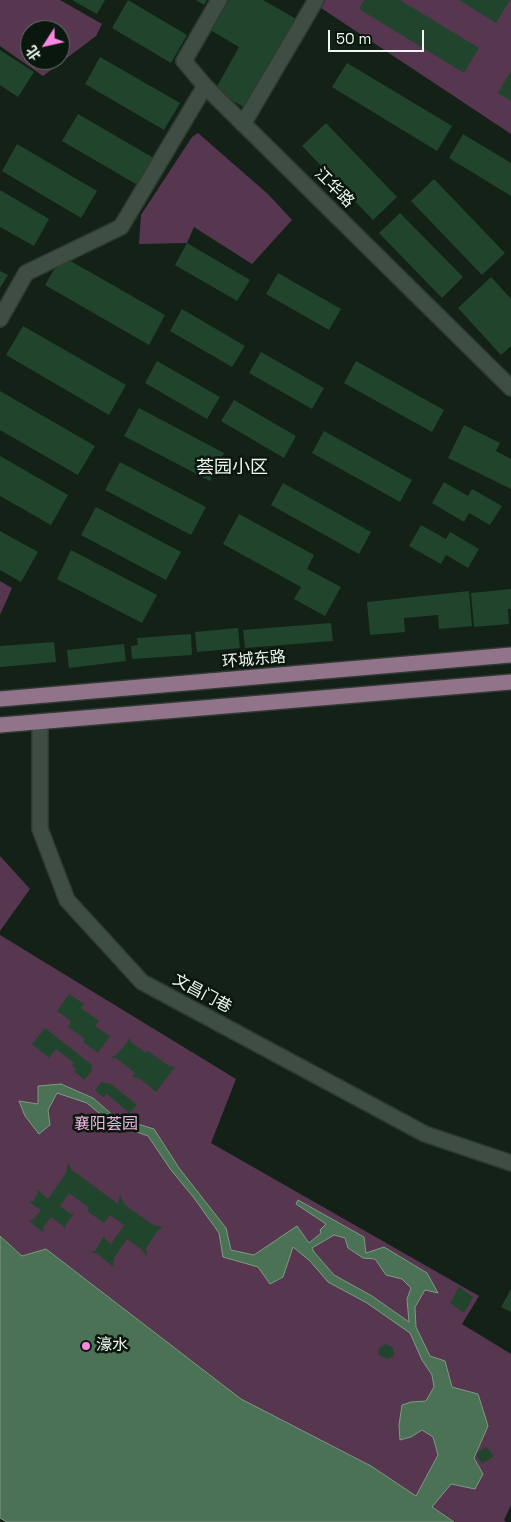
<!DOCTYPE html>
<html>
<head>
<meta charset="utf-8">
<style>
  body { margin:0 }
  #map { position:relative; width:511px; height:1522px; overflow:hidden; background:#132117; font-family:"Space Grotesk","Noto Sans SC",sans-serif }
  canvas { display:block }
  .north { position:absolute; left:20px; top:20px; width:50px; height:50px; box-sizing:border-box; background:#0a170e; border:1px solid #667168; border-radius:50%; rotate:235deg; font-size:14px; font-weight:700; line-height:20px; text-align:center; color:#eff7f0 }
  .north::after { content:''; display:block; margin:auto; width:18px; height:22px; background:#fc86e3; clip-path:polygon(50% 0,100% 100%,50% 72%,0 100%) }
  .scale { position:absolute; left:328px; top:30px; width:96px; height:22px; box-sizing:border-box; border:2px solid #eff7f0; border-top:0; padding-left:6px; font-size:15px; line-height:18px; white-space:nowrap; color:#eff7f0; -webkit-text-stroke:4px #0a170e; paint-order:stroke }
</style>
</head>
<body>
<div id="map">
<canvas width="511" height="1522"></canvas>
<div class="north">北</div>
<div class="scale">50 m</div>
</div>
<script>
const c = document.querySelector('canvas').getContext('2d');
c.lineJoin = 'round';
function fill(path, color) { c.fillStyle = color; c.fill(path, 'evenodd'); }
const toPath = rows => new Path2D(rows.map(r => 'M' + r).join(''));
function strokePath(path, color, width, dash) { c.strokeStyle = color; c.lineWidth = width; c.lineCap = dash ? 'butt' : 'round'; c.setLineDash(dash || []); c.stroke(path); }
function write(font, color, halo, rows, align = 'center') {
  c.font = font + ' "Space Grotesk","Noto Sans SC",sans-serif'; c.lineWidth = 5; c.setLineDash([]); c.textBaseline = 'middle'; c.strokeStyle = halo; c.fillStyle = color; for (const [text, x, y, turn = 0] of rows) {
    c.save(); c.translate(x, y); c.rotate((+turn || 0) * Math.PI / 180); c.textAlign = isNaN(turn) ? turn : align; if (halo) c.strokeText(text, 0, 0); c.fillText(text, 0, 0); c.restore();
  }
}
fill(toPath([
  [0,0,60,0,102,24,96,36,43,76,0,46],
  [30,30,60,30,60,60,30,60],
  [309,0,511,0,511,134],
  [198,133,269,195,292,220,252,264,194,227,187,243,139,244,141,215,192,137],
  [0,581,12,588,0,615],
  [0,856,30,889,0,931],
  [0,935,236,1079,211,1143,479,1296,462,1324,511,1354,511,1505,504,1520,506,1522,454,1522,371,1466,241,1399,46,1249,22,1256,0,1236]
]), '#57374f');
const water = toPath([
  [61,1084,93,1098,115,1117,154,1129,179,1168,226,1228,231,1250,254,1255,297,1226,309,1243,321,1233,320,1230,326,1224,296,1204,298,1200,364,1237,366,1253,384,1247,427,1273,438,1293,425,1290,415,1307,416,1327,430,1356,445,1361,452,1387,478,1394,488,1426,474,1458,483,1474,475,1489,451,1484,432,1507,454,1522,7,1522,0,1518,0,1236,22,1256,46,1249,241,1399,371,1466,416,1496,438,1455,433,1437,422,1430,411,1437,400,1440,399,1425,402,1405,411,1402,426,1401,434,1387,432,1375,422,1360,410,1333,367,1303,328,1282,310,1261,293,1247,283,1277,270,1284,258,1267,223,1257,219,1233,194,1198,171,1170,148,1136,134,1131,118,1129,87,1103,57,1093,48,1110,50,1125,39,1134,25,1116,19,1101,38,1104,38,1086,61,1084],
  [334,1235,345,1238,348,1248,363,1258,375,1259,386,1275,402,1279,411,1288,407,1299,409,1322,372,1296,334,1275,314,1252,312,1248,334,1235]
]);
fill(water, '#4c7256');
strokePath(water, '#7d9a84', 1);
fill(toPath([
  [72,0,105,0,97,14],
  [128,0,187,35,171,63,112,28],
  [196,0,207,0,204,5],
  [223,0,263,0,296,19,245,108,215,90,239,47,207,28],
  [364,0,400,0,479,48,464,73,359,9],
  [459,0,510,0,496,23],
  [0,50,34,72,18,97,0,85],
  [100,57,180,103,164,130,85,84],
  [347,63,452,126,437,151,332,87],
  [511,71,511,101,498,93],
  [78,114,157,160,141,187,62,141],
  [326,123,397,197,373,220,302,146],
  [463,134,511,163,511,196,449,158],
  [17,144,97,191,81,218,2,171],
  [434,179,505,253,482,275,411,201],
  [0,190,49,219,34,246,0,227],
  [400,213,463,277,442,298,379,233],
  [187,243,250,280,237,301,175,265],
  [62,256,165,315,149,345,45,285],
  [0,271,8,275,0,288],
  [278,273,341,309,329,330,266,294],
  [491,277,511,299,511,346,501,355,458,308],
  [182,309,245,346,232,367,170,331],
  [23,326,126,385,109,415,6,355],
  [261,352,324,388,312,409,249,373],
  [157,361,220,397,207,419,145,383],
  [356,361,444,410,432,432,344,383],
  [0,391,95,446,78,475,0,430],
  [234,400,296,436,284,458,221,421],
  [139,408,224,453,210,481,124,436],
  [464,425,500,443,496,451,511,459,511,489,448,458],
  [324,431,412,480,400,502,312,453],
  [0,456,68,495,51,525,0,496],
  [120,462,206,507,191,535,105,490],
  [444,482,468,496,472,489,502,506,490,525,469,513,464,522,432,503],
  [283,483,371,532,359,554,271,505],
  [96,507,181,552,166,580,81,535],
  [239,514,314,555,307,569,341,587,325,616,294,599,301,587,223,544],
  [421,525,446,539,450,532,479,549,468,568,446,555,441,564,409,546],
  [0,531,38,552,21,582,0,570],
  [71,550,157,595,142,623,57,579],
  [511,589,511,609,508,609,509,624,474,627,471,593],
  [469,591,472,626,439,629,438,615,404,618,405,632,370,635,367,602],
  [331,623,333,641,245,648,243,630],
  [238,628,240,648,197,652,195,632],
  [191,634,192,655,132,659,131,646,138,645,137,638],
  [54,642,56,662,0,667,0,646],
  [124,644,126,661,69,668,67,650],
  [69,994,84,1004,81,1008,99,1021,95,1026,110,1036,98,1053,83,1042,85,1039,68,1027,71,1021,57,1011],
  [45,1028,92,1065,91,1072,84,1080,74,1071,76,1069,72,1066,74,1063,56,1049,49,1058,32,1044],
  [129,1038,131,1042,146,1053,148,1051,169,1066,175,1067,156,1092,139,1078,132,1077,135,1073,116,1058,110,1057,115,1056,126,1044],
  [101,1082,111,1084,137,1105,129,1113,107,1094,103,1097,95,1090],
  [68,1163,72,1170,118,1204,120,1195,125,1205,153,1225,163,1227,158,1230,146,1248,147,1257,141,1249,127,1239,114,1258,113,1267,98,1254,91,1252,95,1251,104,1236,105,1239,111,1244,124,1225,110,1215,104,1223,87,1211,89,1208,69,1193,60,1206,69,1213,74,1214,66,1224,65,1229,62,1225,51,1217,44,1226,43,1232,29,1221,34,1219,41,1210,29,1202,33,1201,37,1195,38,1190,48,1199,66,1173],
  [459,1287,473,1297,464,1313,450,1303],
  [511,1289,511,1312,501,1307],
  [386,1344,393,1348,394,1356,387,1359,378,1354,380,1347],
  [486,1447,494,1456,482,1464,476,1454]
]), '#20452c');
const minor = toPath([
  [219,0,184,61,205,86,511,388],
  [243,124,316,0],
  [0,319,26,273,121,227,205,86],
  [40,722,40,829,67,900,142,982,425,1134,511,1163]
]);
const major = toPath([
  [0,699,511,655],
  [0,725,511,682]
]);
strokePath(minor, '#313933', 18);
strokePath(major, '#313933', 18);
strokePath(minor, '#3f4e43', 15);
strokePath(major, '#91738a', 15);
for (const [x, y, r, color] of [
  [86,1346,5,"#fc86e3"]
]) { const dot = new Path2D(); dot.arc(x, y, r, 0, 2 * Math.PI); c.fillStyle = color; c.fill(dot); strokePath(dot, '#0a170e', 2); }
write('16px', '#eff7f0', '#0a170e', [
  ["江华路",334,188,45],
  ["环城东路",254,660,-5],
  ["文昌门巷",202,994,28]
]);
write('16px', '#f0b3e1', '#0a170e', [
  ["襄阳荟园",106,1125]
]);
write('16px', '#eff7f0', '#0a170e', [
  ["濠水",96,1346]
], 'left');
write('18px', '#eff7f0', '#0a170e', [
  ["荟园小区",232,468]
]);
</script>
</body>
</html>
